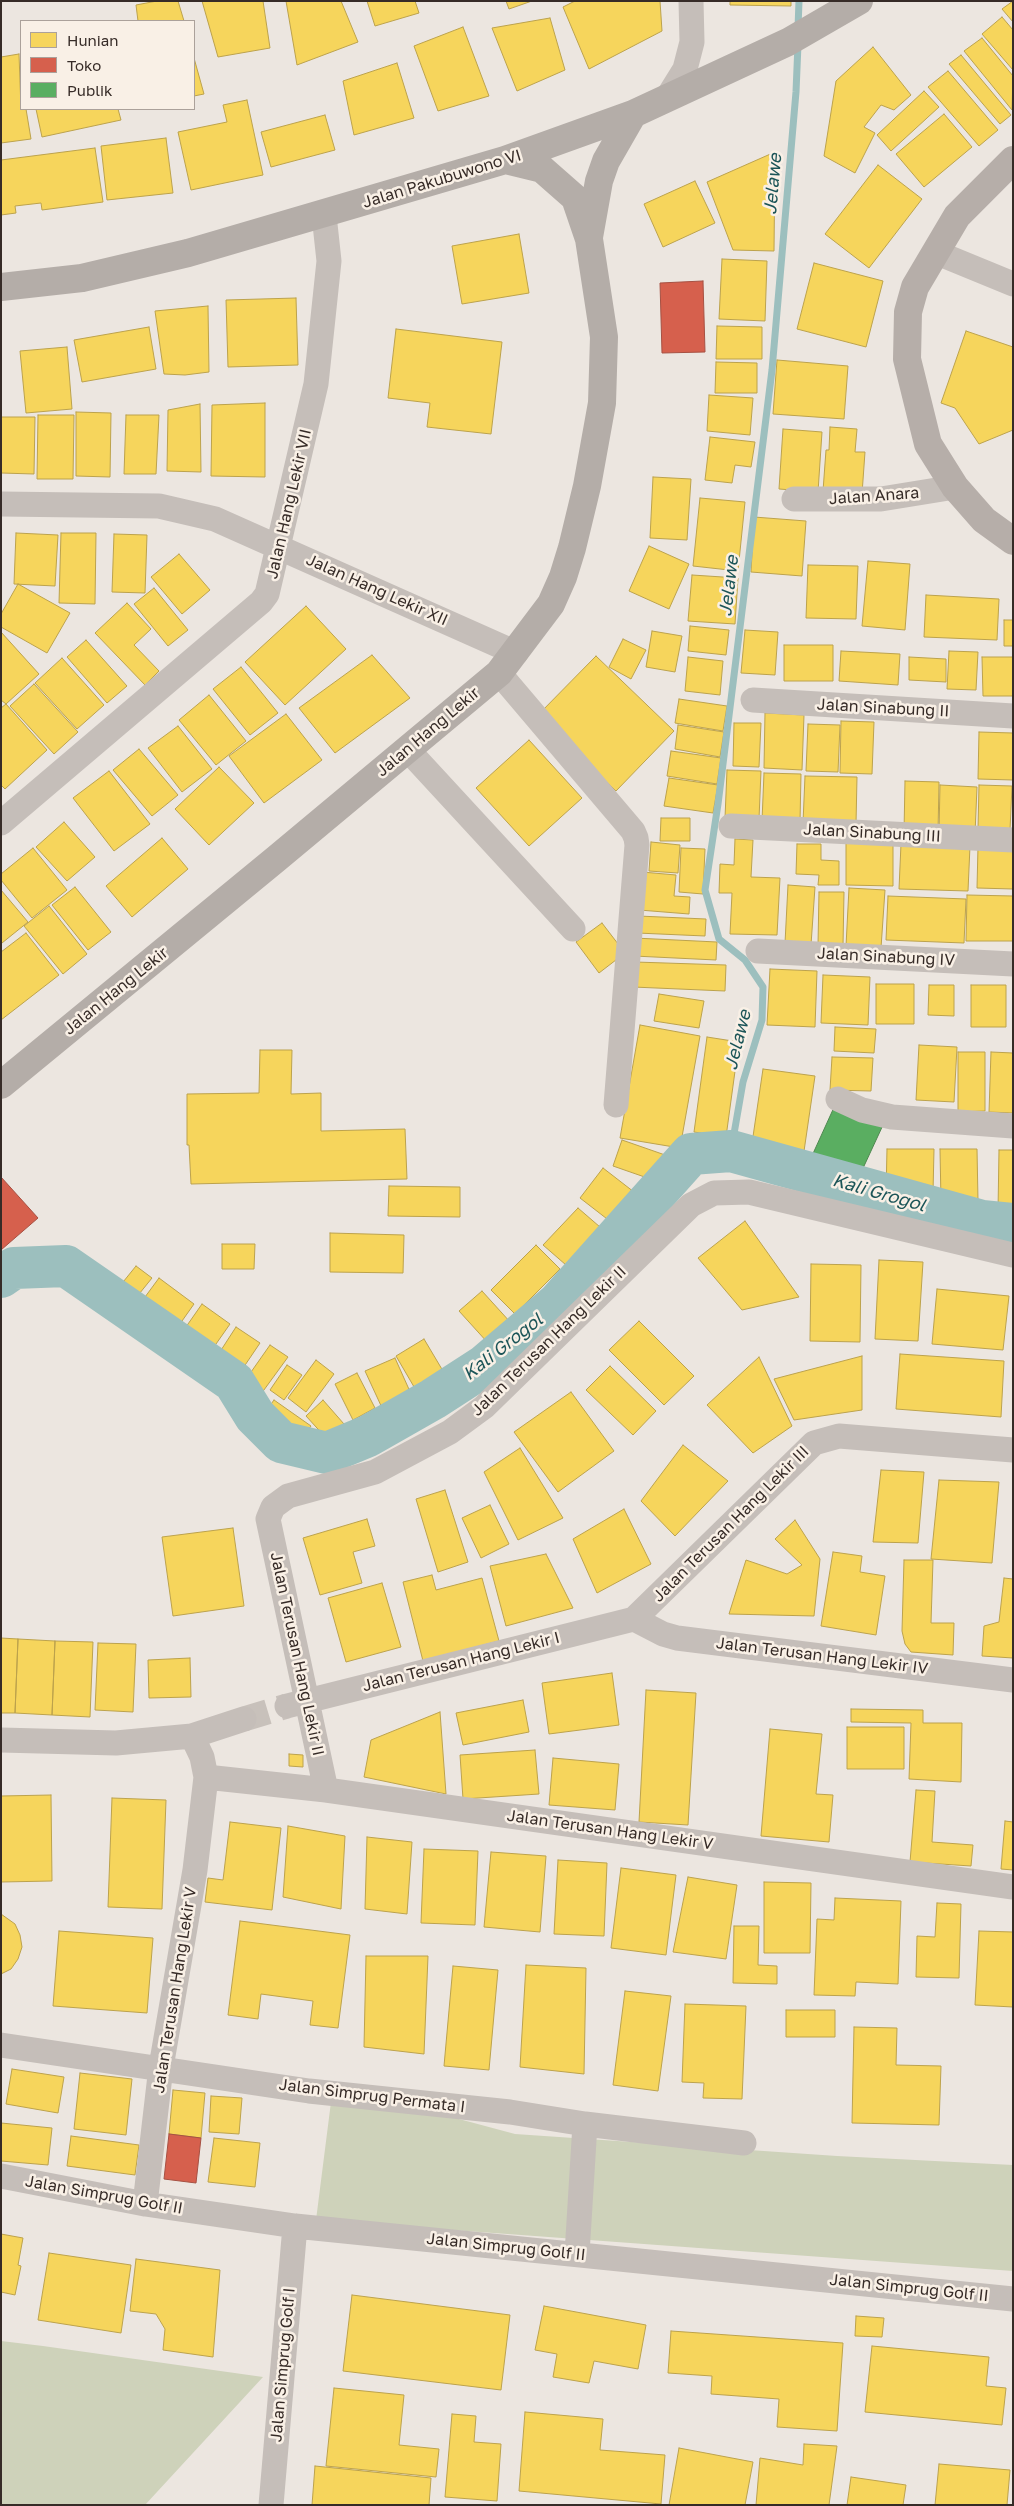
<!DOCTYPE html>
<html>
<head>
<meta charset="utf-8">
<style>
  body { margin:0 }
  #map { position:relative; width:1014px; height:2506px; overflow:hidden; background:#ece6e0; font-family:"Golos Text",sans-serif }
  canvas { display:block }
  .frame { position:absolute; inset:0; border:2px solid #362b27; pointer-events:none }
  .legend { position:absolute; left:20px; top:20px; width:175px; height:90px; box-sizing:border-box; background:#f9f0e6; border:1px solid #aba19a; margin:0; padding:6px 9px; list-style:none; font-size:15px; color:#362b27 }
  .legend li { display:flex; align-items:center; gap:10px; height:25px }
  .legend b { width:25px; border:1px solid #aba19a }
</style>
</head>
<body>
<div id="map">
<canvas width="1014" height="2506"></canvas>
<div class="frame"></div>
<ul class="legend">
<li><b style="height:14px;background:#f6d55c"></b>Hunian</li>
<li><b style="height:14px;background:#d6604d"></b>Toko</li>
<li><b style="height:14px;background:#5aae61"></b>Publik</li>
</ul>
</div>
<script>
const c = document.querySelector('canvas').getContext('2d');
c.lineJoin = 'round';
function fill(path, color) { c.fillStyle = color; c.fill(path, 'evenodd'); }
const toPath = rows => new Path2D(rows.map(r => 'M' + r).join(''));
function strokePath(path, color, width, dash) { c.strokeStyle = color; c.lineWidth = width; c.lineCap = dash ? 'butt' : 'round'; c.setLineDash(dash || []); c.stroke(path); }
function write(font, color, halo, rows, align = 'center') {
  c.font = font + ' "Golos Text",sans-serif'; c.lineWidth = 5; c.setLineDash([]); c.textBaseline = 'middle'; c.strokeStyle = halo; c.fillStyle = color; for (const [text, x, y, turn = 0] of rows) {
    c.save(); c.translate(x, y); c.rotate((+turn || 0) * Math.PI / 180); c.textAlign = isNaN(turn) ? turn : align; if (halo) c.strokeText(text, 0, 0); c.fillText(text, 0, 0); c.restore();
  }
}
fill(toPath([
  [331,2102,444,2115,515,2134,837,2156,1013,2165,1013,2271,316,2220],
  [1,2341,43,2346,263,2377,145,2505,1,2505]
]), '#ced2ba');
const homes = toPath([
  [157,1,178,1,184,21,138,21,136,5,157,1],
  [202,1,263,1,270,48,218,57,202,1],
  [286,1,341,1,358,42,297,65,286,1],
  [367,1,415,1,419,13,375,26,367,1],
  [506,1,532,1,509,9,506,1],
  [575,1,660,1,662,31,589,69,563,7,575,1],
  [730,1,791,1,791,6,730,5,730,1],
  [1013,1,1013,22,1002,9,1013,1],
  [1002,17,1013,30,1013,70,982,34,1002,17],
  [550,18,565,70,517,91,492,28,550,18],
  [463,27,489,96,438,111,414,46,463,27],
  [982,38,1013,76,1012,110,964,51,982,38],
  [873,47,911,95,894,110,881,105,864,127,875,133,855,173,824,156,836,81,873,47],
  [19,54,21,109,26,109,31,139,1,143,1,57,19,54],
  [961,55,1011,115,1000,124,949,64,961,55],
  [194,58,204,94,194,96,194,58],
  [397,63,414,118,354,135,343,81,397,63],
  [948,71,998,130,979,146,928,87,948,71],
  [924,91,939,107,891,151,877,135,924,91],
  [247,100,263,175,191,190,178,132,227,122,223,105,247,100],
  [36,109,118,109,121,120,42,137,36,109],
  [944,114,972,147,924,187,896,154,944,114],
  [325,115,335,150,271,167,261,132,325,115],
  [166,138,173,193,107,200,101,146,166,138],
  [95,148,103,202,42,210,41,203,15,206,16,213,1,215,1,160,95,148],
  [775,152,774,251,733,250,707,182,775,152],
  [878,165,922,199,869,268,825,234,878,165],
  [695,181,715,223,663,247,644,204,695,181],
  [519,234,529,293,462,304,452,246,519,234],
  [722,259,767,261,765,321,719,319,722,259],
  [814,263,883,281,866,347,797,329,814,263],
  [296,298,298,365,228,367,226,300,296,298],
  [208,306,209,372,185,375,164,374,155,311,208,306],
  [717,326,762,327,762,359,716,359,717,326],
  [149,327,156,369,82,382,74,340,149,327],
  [396,329,502,342,491,434,427,427,430,403,388,398,396,329],
  [966,331,1013,347,1013,430,979,444,955,408,941,403,966,331],
  [67,347,72,409,26,413,20,351,67,347],
  [777,360,848,366,844,419,773,414,777,360],
  [716,362,757,363,757,393,715,393,716,362],
  [709,395,753,398,750,435,707,431,709,395],
  [265,403,265,477,211,476,212,405,265,403],
  [200,404,201,472,167,471,168,410,200,404],
  [76,412,111,413,110,477,76,476,76,412],
  [38,415,74,415,73,479,37,479,38,415],
  [126,415,159,415,156,474,124,474,126,415],
  [1,417,35,417,34,474,1,473,1,417],
  [830,427,857,429,855,452,865,452,862,494,823,491,826,450,829,450,830,427],
  [783,429,822,432,818,492,779,489,783,429],
  [710,437,755,442,751,467,735,465,732,483,705,480,710,437],
  [653,477,691,479,687,540,650,538,653,477],
  [700,498,745,502,738,571,693,566,700,498],
  [754,517,806,521,802,576,751,572,754,517],
  [16,533,58,535,55,586,14,584,16,533],
  [61,533,96,533,95,604,59,603,61,533],
  [114,534,147,535,145,593,112,592,114,534],
  [649,546,689,564,669,609,629,591,649,546],
  [179,554,210,590,182,614,151,577,179,554],
  [868,561,910,564,905,630,862,626,868,561],
  [808,565,858,566,856,619,806,618,808,565],
  [692,575,738,578,735,624,688,621,692,575],
  [18,584,70,613,47,653,1,627,1,614,18,584],
  [154,588,188,630,168,646,134,604,154,588],
  [926,595,999,599,997,640,924,637,926,595],
  [127,603,151,629,134,645,159,671,145,685,95,633,127,603],
  [306,606,346,649,285,705,245,662,306,606],
  [1004,620,1013,620,1013,646,1004,646,1004,620],
  [690,626,729,630,726,655,688,651,690,626],
  [745,630,778,632,775,675,741,673,745,630],
  [652,631,682,636,675,672,646,667,652,631],
  [1,632,39,674,6,704,1,700,1,632],
  [623,639,646,650,631,679,609,667,623,639],
  [86,640,127,686,107,703,67,657,86,640],
  [784,645,833,645,833,681,784,681,784,645],
  [841,651,900,654,898,685,839,681,841,651],
  [949,651,978,652,976,690,947,689,949,651],
  [372,655,410,698,335,753,299,708,372,655],
  [596,656,674,731,616,791,537,716,596,656],
  [688,657,723,661,720,695,685,691,688,657],
  [909,657,946,659,946,682,909,680,909,657],
  [982,657,1013,657,1013,696,983,696,982,657],
  [62,658,104,705,77,729,35,683,62,658],
  [241,667,278,713,250,735,213,689,241,667],
  [34,684,78,732,54,754,10,706,34,684],
  [209,695,246,741,216,765,179,720,209,695],
  [679,699,727,706,723,731,675,723,679,699],
  [6,704,47,750,5,789,1,785,1,708,6,704],
  [765,713,804,715,802,770,764,768,765,713],
  [286,714,322,760,264,803,229,756,286,714],
  [841,721,874,722,872,774,840,773,841,721],
  [734,723,761,723,759,767,733,766,734,723],
  [808,724,840,725,838,772,806,771,808,724],
  [678,725,724,732,720,757,675,749,678,725],
  [178,726,212,769,182,792,148,748,178,726],
  [979,732,1013,733,1013,780,978,779,979,732],
  [529,740,582,798,529,846,476,788,529,740],
  [139,749,178,795,152,816,113,770,139,749],
  [671,751,721,758,717,784,667,776,671,751],
  [219,767,254,803,209,845,175,809,219,767],
  [727,770,761,771,759,819,725,818,727,770],
  [109,771,150,824,114,851,73,798,109,771],
  [764,773,801,774,800,822,762,821,764,773],
  [805,776,857,777,856,824,803,823,805,776],
  [669,778,718,785,713,813,664,806,669,778],
  [905,781,939,782,938,833,904,832,905,781],
  [940,785,977,787,975,834,939,833,940,785],
  [979,785,1012,786,1010,830,978,829,979,785],
  [661,818,690,818,690,841,660,841,661,818],
  [64,822,95,857,67,881,36,847,64,822],
  [162,838,188,869,132,917,106,886,162,838],
  [735,839,753,840,751,877,780,878,777,935,730,934,732,893,719,893,720,864,734,865,735,839],
  [651,842,680,845,678,873,649,871,651,842],
  [846,843,893,843,893,886,846,885,846,843],
  [797,844,821,844,821,860,839,861,839,885,818,885,819,875,796,874,797,844],
  [901,844,970,846,968,891,899,889,901,844],
  [978,847,1013,847,1013,889,977,888,978,847],
  [33,848,67,890,32,918,1,880,1,874,33,848],
  [681,848,705,849,703,894,679,892,681,848],
  [642,872,676,875,674,896,690,897,689,914,639,910,642,872],
  [788,885,815,887,811,945,785,943,788,885],
  [75,887,111,932,88,950,52,905,75,887],
  [849,888,885,890,881,948,846,946,849,888],
  [1,890,28,922,2,943,1,942,1,890],
  [819,892,844,892,843,946,818,945,819,892],
  [967,895,1013,896,1013,941,966,941,967,895],
  [888,896,966,899,964,943,886,940,888,896],
  [49,906,87,954,63,974,24,926,49,906],
  [638,916,706,919,705,936,637,933,638,916],
  [602,923,625,953,599,973,576,942,602,923],
  [26,933,59,975,1,1020,1,952,26,933],
  [634,938,717,942,716,960,634,956,634,938],
  [635,962,726,965,725,991,633,987,635,962],
  [770,969,817,971,815,1027,767,1025,770,969],
  [823,975,870,977,868,1025,821,1023,823,975],
  [876,984,914,984,914,1024,876,1024,876,984],
  [929,985,954,985,954,1016,928,1015,929,985],
  [971,985,1006,985,1006,1027,971,1027,971,985],
  [659,994,704,1001,699,1028,654,1021,659,994],
  [640,1025,700,1036,680,1148,620,1138,640,1025],
  [835,1027,876,1029,874,1053,834,1051,835,1027],
  [707,1037,739,1042,726,1137,694,1132,707,1037],
  [919,1045,957,1047,954,1102,916,1100,919,1045],
  [260,1050,292,1050,291,1094,321,1093,321,1131,405,1129,407,1179,191,1184,189,1145,187,1145,187,1094,259,1093,260,1050],
  [958,1052,985,1052,985,1111,958,1112,958,1052],
  [991,1052,1013,1053,1013,1113,989,1112,991,1052],
  [832,1057,873,1058,871,1091,830,1090,832,1057],
  [763,1069,815,1076,803,1158,751,1150,763,1069],
  [622,1140,668,1156,659,1182,613,1166,622,1140],
  [887,1149,934,1149,933,1193,886,1193,887,1149],
  [940,1149,977,1149,978,1201,941,1202,940,1149],
  [999,1150,1013,1150,1013,1211,998,1211,999,1150],
  [603,1168,634,1192,611,1222,580,1198,603,1168],
  [389,1186,460,1187,460,1217,388,1216,389,1186],
  [578,1208,600,1227,566,1265,543,1245,578,1208],
  [745,1221,799,1297,742,1310,698,1258,745,1221],
  [330,1233,404,1235,403,1273,330,1272,330,1233],
  [222,1244,255,1244,254,1269,222,1269,222,1244],
  [536,1245,560,1269,515,1314,491,1290,536,1245],
  [879,1260,923,1262,918,1341,875,1339,879,1260],
  [811,1264,861,1265,860,1342,810,1341,811,1264],
  [136,1266,152,1278,131,1304,115,1292,136,1266],
  [159,1278,194,1304,170,1338,134,1312,159,1278],
  [937,1289,1009,1296,1003,1350,932,1344,937,1289],
  [482,1291,511,1323,488,1343,459,1311,482,1291],
  [202,1304,230,1324,209,1354,181,1334,202,1304],
  [639,1321,694,1376,664,1405,609,1350,639,1321],
  [236,1327,260,1343,237,1377,214,1361,236,1327],
  [424,1339,446,1376,417,1392,396,1356,424,1339],
  [270,1345,288,1357,261,1394,244,1382,270,1345],
  [900,1354,1004,1361,1001,1417,896,1409,900,1354],
  [862,1356,862,1410,794,1420,774,1379,862,1356],
  [759,1357,792,1426,753,1453,707,1405,759,1357],
  [395,1358,412,1396,383,1410,365,1371,395,1358],
  [316,1360,334,1374,306,1412,288,1398,316,1360],
  [287,1365,302,1375,284,1400,270,1390,287,1365],
  [610,1366,656,1411,633,1435,586,1390,610,1366],
  [357,1373,375,1408,353,1420,335,1384,357,1373],
  [571,1392,614,1451,558,1492,514,1432,571,1392],
  [274,1400,311,1426,298,1444,261,1418,274,1400],
  [323,1400,344,1424,327,1439,306,1416,323,1400],
  [683,1445,728,1481,675,1536,641,1501,683,1445],
  [520,1448,563,1518,518,1540,484,1472,520,1448],
  [881,1470,924,1472,918,1543,873,1542,881,1470],
  [939,1480,999,1482,992,1563,931,1559,939,1480],
  [445,1490,468,1562,438,1572,416,1499,445,1490],
  [490,1505,509,1544,481,1558,462,1518,490,1505],
  [624,1509,651,1564,597,1593,573,1539,624,1509],
  [367,1519,375,1546,353,1552,362,1583,320,1595,303,1538,367,1519],
  [795,1520,820,1559,814,1616,729,1614,746,1560,787,1574,802,1565,775,1539,795,1520],
  [233,1528,244,1606,173,1616,162,1537,233,1528],
  [833,1552,862,1556,860,1572,885,1576,876,1635,821,1626,833,1552],
  [546,1554,573,1608,506,1626,490,1566,546,1554],
  [904,1560,933,1560,931,1623,954,1623,953,1655,911,1652,905,1644,902,1631,904,1560],
  [432,1575,436,1590,482,1578,499,1641,423,1661,403,1582,432,1575],
  [1004,1578,1013,1579,1013,1658,982,1656,984,1626,999,1622,1004,1578],
  [382,1583,401,1647,346,1662,328,1598,382,1583],
  [1,1638,18,1639,15,1713,1,1713,1,1638],
  [18,1639,55,1641,52,1715,15,1713,18,1639],
  [55,1641,93,1642,90,1717,52,1715,55,1641],
  [98,1643,136,1644,133,1712,95,1710,98,1643],
  [190,1658,191,1697,149,1698,148,1660,190,1658],
  [612,1673,619,1725,549,1734,542,1683,612,1673],
  [646,1690,696,1693,688,1825,639,1822,646,1690],
  [523,1700,529,1732,463,1745,456,1713,523,1700],
  [851,1709,923,1710,923,1723,962,1723,961,1782,909,1779,911,1723,851,1722,851,1709],
  [440,1712,446,1794,364,1777,371,1740,440,1712],
  [847,1727,904,1727,904,1769,847,1769,847,1727],
  [770,1729,822,1734,816,1794,833,1795,829,1842,761,1836,770,1729],
  [535,1750,539,1794,463,1799,460,1755,535,1750],
  [289,1754,303,1755,303,1767,289,1766,289,1754],
  [553,1758,619,1764,615,1810,549,1805,553,1758],
  [916,1790,935,1791,932,1842,973,1845,971,1866,910,1862,916,1790],
  [51,1795,52,1881,1,1882,1,1796,51,1795],
  [112,1798,166,1800,162,1909,108,1907,112,1798],
  [1005,1821,1013,1822,1013,1870,1001,1869,1005,1821],
  [230,1822,281,1828,272,1910,205,1902,208,1878,223,1880,230,1822],
  [288,1826,345,1836,341,1909,283,1897,288,1826],
  [367,1837,412,1842,407,1914,365,1909,367,1837],
  [424,1849,478,1851,475,1925,421,1923,424,1849],
  [491,1852,546,1856,540,1932,484,1927,491,1852],
  [558,1860,607,1863,604,1936,554,1934,558,1860],
  [621,1868,676,1875,666,1955,611,1948,621,1868],
  [688,1877,737,1885,726,1959,673,1952,688,1877],
  [764,1882,811,1883,810,1953,764,1953,764,1882],
  [835,1898,901,1901,898,1984,856,1982,855,1996,814,1995,817,1919,834,1920,835,1898],
  [937,1903,961,1904,959,1978,916,1977,917,1936,935,1937,937,1903],
  [1,1914,15,1924,20,1935,22,1947,18,1959,11,1969,1,1974,1,1914],
  [240,1921,350,1935,338,2028,310,2025,313,2001,261,1994,258,2019,228,2015,240,1921],
  [734,1926,759,1926,758,1965,777,1966,777,1984,733,1983,734,1926],
  [59,1931,153,1938,147,2013,53,2006,59,1931],
  [979,1931,1013,1932,1013,2007,975,2005,979,1931],
  [366,1956,428,1956,424,2054,364,2047,366,1956],
  [526,1965,586,1968,584,2074,520,2067,526,1965],
  [453,1966,498,1970,489,2070,444,2066,453,1966],
  [625,1991,671,1996,658,2091,613,2085,625,1991],
  [685,2004,746,2006,742,2099,703,2098,704,2083,682,2082,685,2004],
  [786,2010,835,2010,835,2037,786,2037,786,2010],
  [854,2027,897,2028,896,2065,941,2066,939,2125,852,2123,854,2027],
  [12,2069,64,2077,58,2113,6,2104,12,2069],
  [80,2073,132,2079,126,2135,74,2129,80,2073],
  [173,2090,205,2093,201,2138,169,2134,173,2090],
  [211,2096,242,2098,239,2134,209,2132,211,2096],
  [1,2123,52,2128,48,2165,1,2161,1,2123],
  [71,2136,139,2145,135,2175,67,2166,71,2136],
  [214,2138,260,2143,255,2187,208,2182,214,2138],
  [1,2234,23,2238,18,2265,21,2266,15,2295,1,2292,1,2234],
  [49,2253,131,2265,121,2333,38,2320,49,2253],
  [136,2259,220,2270,213,2357,163,2350,165,2329,156,2314,130,2311,136,2259],
  [352,2295,510,2315,501,2390,343,2371,352,2295],
  [544,2306,646,2325,638,2369,594,2361,589,2383,553,2377,557,2354,535,2350,544,2306],
  [856,2316,884,2318,882,2337,855,2336,856,2316],
  [671,2331,843,2343,837,2431,777,2427,779,2399,711,2394,712,2376,668,2373,671,2331],
  [872,2346,989,2357,986,2386,1006,2388,1002,2425,865,2412,872,2346],
  [334,2388,404,2395,399,2445,439,2449,436,2477,326,2466,334,2388],
  [525,2412,603,2419,600,2450,665,2455,661,2504,519,2491,525,2412],
  [452,2414,476,2416,474,2442,501,2444,497,2501,445,2497,452,2414],
  [804,2444,837,2446,829,2505,756,2505,760,2458,803,2465,804,2444],
  [679,2448,753,2462,745,2505,669,2505,679,2448],
  [939,2464,1010,2470,1007,2505,935,2505,939,2464],
  [315,2466,431,2478,429,2505,312,2505,315,2466],
  [851,2477,906,2485,903,2505,847,2505,851,2477]
]);
fill(homes, '#f6d55c');
strokePath(homes, '#bca24c', 1);
const shops = toPath([
  [703,281,705,352,662,353,660,283,703,281],
  [1,1177,38,1218,1,1250,1,1177],
  [169,2134,201,2138,196,2183,164,2179,169,2134]
]);
fill(shops, '#d6604d');
strokePath(shops, '#a65042', 1);
const public = toPath([
  [836,1103,883,1125,858,1179,811,1158,836,1103]
]);
fill(public, '#5aae61');
strokePath(public, '#4f8750', 1);
strokePath(toPath([
  [798,28,799,1],
  [731,1151,743,1082,762,1020,763,987,745,960,719,939,705,890,718,804,772,370,796,92,798,44]
]), '#9cbfbe', 7);
strokePath(toPath([
  [1,1277,14,1268,66,1266,234,1382,255,1416,281,1442,327,1453,368,1436,433,1399,484,1366,558,1303,691,1154,731,1151,982,1221,1013,1224]
]), '#9cbfbe', 42);
strokePath(toPath([
  [244,1719,287,1706]
]), '#c8c1bb', 25, [25, 12]);
strokePath(toPath([
  [667,98,685,69,692,42,691,1],
  [935,252,1013,284],
  [794,499,881,499,955,487],
  [1,504,159,506,215,519,516,653],
  [499,673,633,831,636,838,637,845,616,1105],
  [753,700,1013,716],
  [407,749,573,929],
  [1,823,261,602,267,594,316,384,329,261,324,215],
  [731,826,1013,840],
  [758,951,1013,964],
  [838,1099,862,1110,892,1117,1013,1126],
  [634,1619,814,1443,839,1436,1013,1450],
  [634,1619,663,1634,677,1638,1013,1680],
  [287,1706,634,1619],
  [1,1740,116,1743,192,1736,244,1719],
  [206,1777,326,1790,1013,1887],
  [326,1790,268,1519,273,1507,288,1496,375,1472,450,1432,484,1407,691,1205,714,1193,749,1192,1013,1255],
  [1,2045,309,2091,510,2112,585,2124,744,2143],
  [1,2176,145,2204,295,2226,1013,2299],
  [145,2204,161,2067,195,1870,206,1777,202,1757,192,1736],
  [577,2254,585,2124],
  [271,2505,295,2226]
]), '#c5beb9', 25);
strokePath(toPath([
  [1013,160,957,216,915,287,908,312,907,359,928,444,955,487,984,520,1013,541]
]), '#b6aea9', 28);
strokePath(toPath([
  [589,237,599,181,606,161,633,114],
  [1,287,82,278,188,253,505,160,633,114,788,42,859,1],
  [1,1085,276,859,499,673,551,604,563,577,572,548,587,486,602,403,604,337,589,239,575,198,542,169,505,160]
]), '#b4ada8', 28);
write('16px', '#362b27', '#f9f0e6', [
  ["Jalan Pakubuwono VI",442,179,-17],
  ["Jalan Anara",874,496,-4],
  ["Jalan Hang Lekir VII",289,504,-77],
  ["Jalan Hang Lekir XII",377,590,24],
  ["Jalan Sinabung II",883,708,3],
  ["Jalan Hang Lekir",428,732,-40],
  ["Jalan Sinabung III",872,833,3],
  ["Jalan Sinabung IV",886,957,3],
  ["Jalan Hang Lekir",116,991,-39],
  ["Jalan Terusan Hang Lekir II",549,1341,-44],
  ["Jalan Terusan Hang Lekir III",731,1524,-45],
  ["Jalan Terusan Hang Lekir II",297,1654,78],
  ["Jalan Terusan Hang Lekir IV",822,1656,7],
  ["Jalan Terusan Hang Lekir I",461,1662,-14],
  ["Jalan Terusan Hang Lekir V",610,1830,8],
  ["Jalan Terusan Hang Lekir V",175,1990,-81],
  ["Jalan Simprug Permata I",372,2096,7],
  ["Jalan Simprug Golf II",104,2195,10],
  ["Jalan Simprug Golf II",506,2247,6],
  ["Jalan Simprug Golf II",909,2288,6],
  ["Jalan Simprug Golf I",283,2365,-85]
]);
write('italic 18px', '#1c5558', '#f9f0e6', [
  ["Jelawe",773,184,-85],
  ["Jelawe",729,586,-83],
  ["Jelawe",738,1040,-76],
  ["Kali Grogol",879,1193,16],
  ["Kali Grogol",503,1347,-38]
]);
</script>
</body>
</html>
